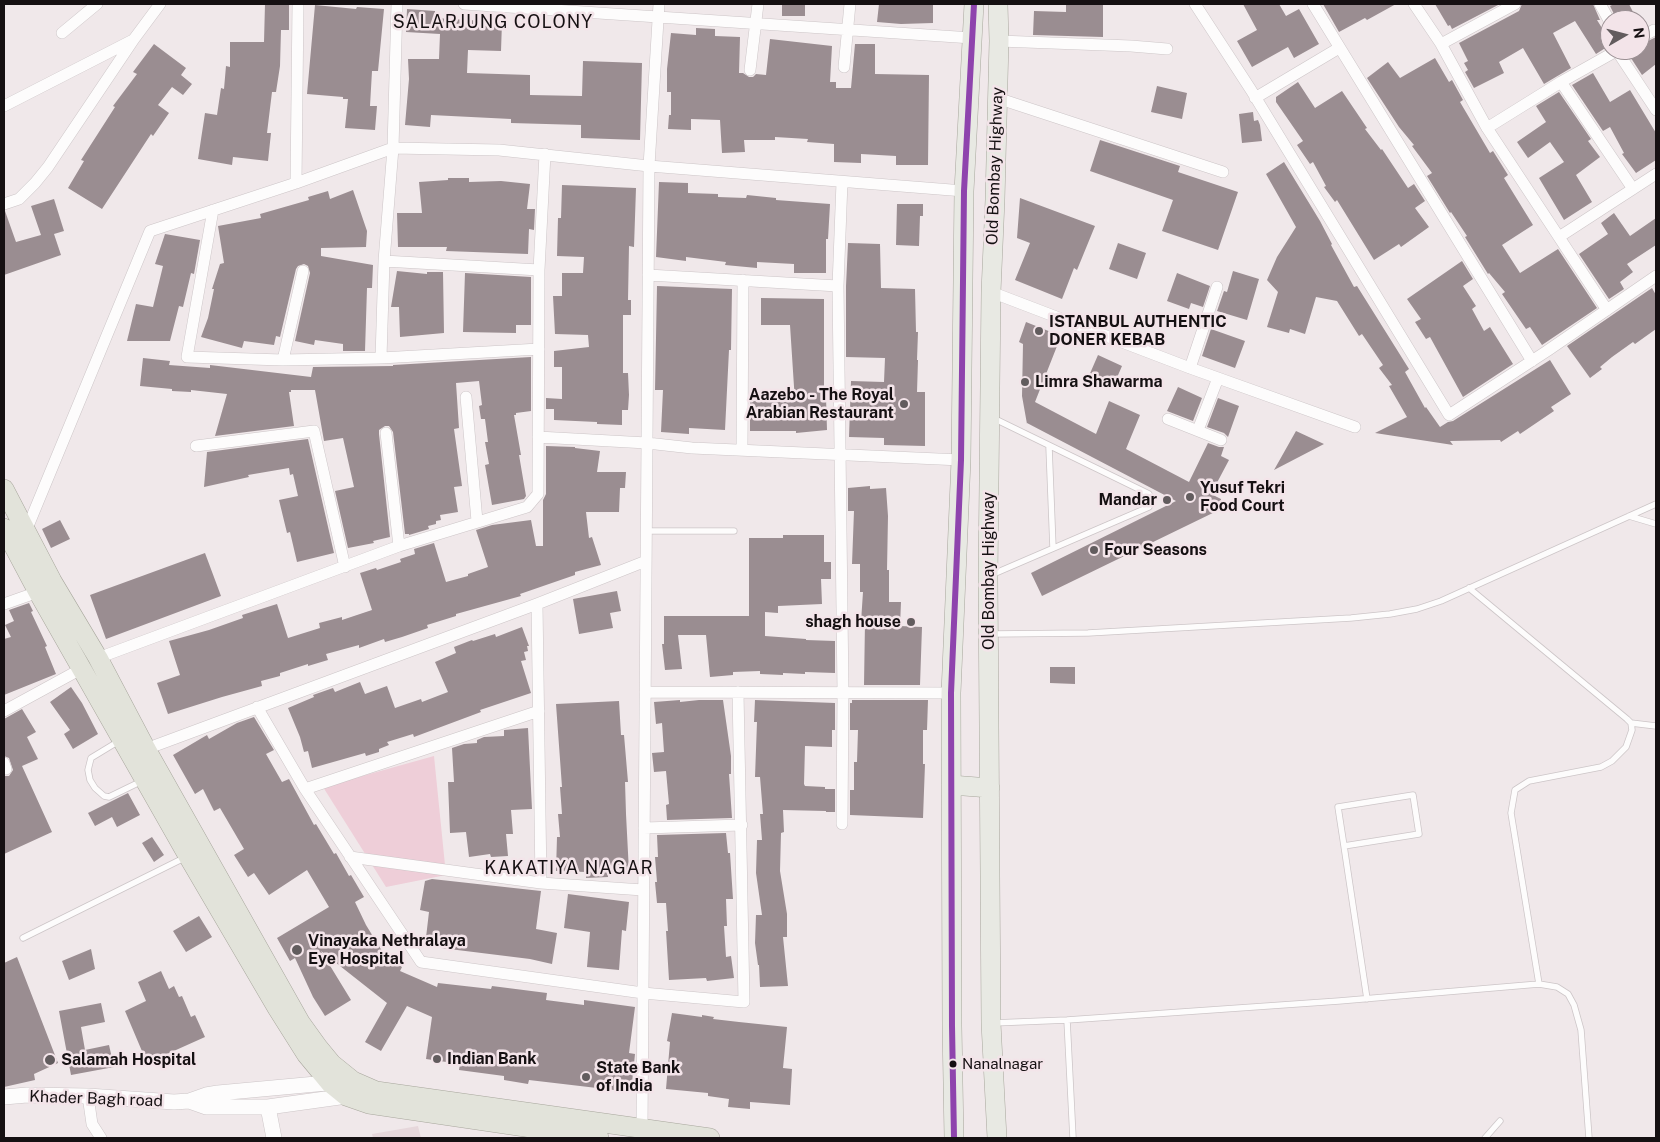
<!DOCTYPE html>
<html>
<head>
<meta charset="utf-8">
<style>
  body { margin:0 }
  #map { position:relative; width:1660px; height:1142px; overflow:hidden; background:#f0e8ea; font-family:"Public Sans",sans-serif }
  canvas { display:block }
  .frame { position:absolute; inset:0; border:5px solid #151012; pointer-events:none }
  .north { position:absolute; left:1600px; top:10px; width:50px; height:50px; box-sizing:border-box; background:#f3e4e9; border:1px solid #9a8f93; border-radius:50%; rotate:82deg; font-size:14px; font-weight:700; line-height:20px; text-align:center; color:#151012 }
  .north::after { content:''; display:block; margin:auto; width:18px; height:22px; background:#625c5e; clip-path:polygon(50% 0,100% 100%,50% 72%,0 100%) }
</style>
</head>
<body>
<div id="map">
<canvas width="1660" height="1142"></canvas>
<div class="frame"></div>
<div class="north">N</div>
</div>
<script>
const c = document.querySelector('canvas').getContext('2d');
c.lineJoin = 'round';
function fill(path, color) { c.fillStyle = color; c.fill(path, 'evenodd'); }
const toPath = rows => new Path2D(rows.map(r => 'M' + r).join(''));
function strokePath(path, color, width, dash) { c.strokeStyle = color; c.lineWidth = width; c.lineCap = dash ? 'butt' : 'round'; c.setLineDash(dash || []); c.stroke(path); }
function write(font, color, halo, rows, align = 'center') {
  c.font = font + ' "Public Sans",sans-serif'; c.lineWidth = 5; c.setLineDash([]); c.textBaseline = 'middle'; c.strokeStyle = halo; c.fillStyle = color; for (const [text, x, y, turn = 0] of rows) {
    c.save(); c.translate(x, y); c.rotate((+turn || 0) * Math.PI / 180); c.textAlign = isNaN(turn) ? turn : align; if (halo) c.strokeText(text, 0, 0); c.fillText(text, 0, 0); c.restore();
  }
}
fill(toPath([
  [418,1126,421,1138,373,1138,372,1134]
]), '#e6d7db');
fill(toPath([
  [434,756,446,875,386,887,323,787]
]), '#eeced8');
fill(toPath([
  [265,4,289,4,289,30,281,30,280,66,276,92,272,92,267,133,271,133,268,161,233,157,232,165,198,159,205,113,217,115,221,88,224,89,226,66,230,67,230,42,264,42],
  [782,4,805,4,805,16,782,16],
  [879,4,933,4,933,23,901,24,877,22],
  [1066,4,1103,4,1103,37,1033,35,1034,11,1066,12],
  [1243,4,1279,4,1286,16,1299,9,1319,44,1294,58,1288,47,1252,67,1237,41,1257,30],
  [1323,4,1396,4,1367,20,1365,18,1339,32],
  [1435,4,1500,4,1452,29,1450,25,1448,26],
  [1522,4,1593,4,1600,20,1597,20,1610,41,1610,45,1596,54,1575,21,1553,33,1571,68,1544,84,1523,48,1499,62,1504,73,1474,88,1465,72,1468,70,1464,63,1468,61,1459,43,1519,11],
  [1614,4,1629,4,1637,20,1617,20,1610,6],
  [315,5,356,9,357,7,384,9,378,71,372,71,370,106,377,106,375,130,345,128,348,99,343,99,343,97,307,94],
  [407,9,435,11,435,18,502,22,501,51,468,50,467,73,530,75,530,95,582,96,583,61,642,63,640,140,581,138,581,125,511,123,511,119,431,115,430,127,405,125,409,79,408,59,439,59,440,34,406,32],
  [696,28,715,29,715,36,740,37,739,73,743,73,749,77,753,77,756,74,766,75,770,39,832,46,830,82,836,82,836,88,851,88,855,44,875,44,875,74,929,75,928,165,896,165,896,156,861,154,861,163,834,162,834,144,807,142,808,139,775,137,775,140,744,140,745,152,722,153,720,120,691,119,691,130,668,129,669,115,671,115,671,92,667,92,667,69,671,33,696,35],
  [1656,37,1656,64,1642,75,1629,55,1636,50,1640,50,1640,45],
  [154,44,186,68,181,75,192,84,183,95,172,87,158,105,169,113,153,136,151,134,102,209,68,188,84,161,81,160,115,107,113,106,137,74,133,72],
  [1435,58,1449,82,1452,80,1463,100,1460,102,1490,153,1493,151,1508,175,1504,178,1533,225,1502,245,1520,273,1558,249,1597,308,1542,345,1530,327,1526,329,1502,294,1505,292,1489,273,1488,274,1465,237,1467,236,1451,212,1450,213,1427,176,1432,173,1412,146,1414,145,1399,127,1367,78,1388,62,1400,78],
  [1593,73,1610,102,1630,90,1656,133,1656,160,1636,173,1622,154,1624,153,1610,127,1603,131,1572,85],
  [1298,82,1315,108,1342,91,1367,128,1365,129,1381,150,1382,149,1408,188,1414,184,1425,201,1415,208,1429,227,1401,247,1399,244,1374,260,1337,200,1335,202,1324,187,1326,186,1313,162,1310,164,1297,145,1303,141,1276,102,1276,97],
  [1157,86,1187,93,1182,119,1151,112],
  [1559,92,1591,139,1588,141,1600,157,1576,175,1592,202,1564,220,1539,178,1564,162,1550,142,1528,158,1517,142,1546,122,1536,106],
  [1253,112,1254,121,1258,120,1260,125,1262,141,1242,143,1239,114],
  [1100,140,1180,166,1178,172,1238,192,1218,250,1162,231,1173,200,1090,171],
  [1284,162,1320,221,1332,244,1331,245,1354,287,1357,286,1409,369,1405,372,1425,408,1426,407,1440,427,1448,422,1453,421,1550,360,1571,394,1551,407,1554,411,1520,434,1518,431,1501,442,1500,440,1450,441,1453,445,1375,433,1407,417,1389,386,1392,385,1379,368,1383,365,1362,334,1359,336,1337,301,1316,297,1305,334,1290,329,1289,333,1267,327,1278,292,1267,280,1277,257,1296,227,1266,174],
  [448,178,469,178,469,182,501,181,530,184,527,209,535,209,534,230,529,229,528,254,446,251,447,247,398,247,397,213,422,213,419,182,448,180],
  [659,182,688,183,688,193,718,194,718,197,746,198,747,195,776,198,776,200,830,204,828,239,826,239,826,273,794,273,794,264,757,262,757,268,725,265,726,262,686,257,686,261,656,257],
  [562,185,636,188,634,247,629,246,628,300,631,300,631,315,623,315,623,373,628,373,629,395,628,410,622,410,622,425,597,424,597,422,554,420,554,409,546,409,546,398,562,399,562,367,554,367,554,351,589,347,588,335,555,334,553,296,562,296,562,273,583,273,584,257,557,256,558,218,561,218],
  [353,190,367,231,366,247,321,248,321,256,373,265,372,288,367,288,365,351,343,351,343,344,315,340,314,345,295,341,310,273,308,266,304,264,298,266,296,269,280,337,276,336,274,345,244,341,242,348,201,337,208,318,214,289,212,289,220,264,224,263,218,226,261,218,260,214,309,200,308,197,328,191,330,199],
  [1020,198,1095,226,1077,270,1074,268,1062,299,1015,280,1030,243,1017,238],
  [54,199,64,231,54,234,61,255,4,275,4,212,5,211,16,242,41,235,31,206],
  [897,204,923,204,923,216,920,216,919,246,896,245],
  [1614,213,1630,236,1656,218,1656,245,1627,264,1633,272,1620,282,1624,289,1609,299,1579,254,1608,234,1601,223],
  [165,234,200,240,194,274,191,273,183,307,179,306,170,341,127,341,136,304,153,307,163,266,155,264],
  [848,243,880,244,881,288,915,289,916,332,918,332,917,360,918,360,917,392,925,392,925,446,884,445,884,438,849,437,851,381,884,382,885,358,846,357,846,286],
  [1118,243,1146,253,1137,279,1109,269],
  [1462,261,1473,279,1463,286,1476,306,1472,309,1484,331,1490,327,1513,364,1463,397,1430,337,1426,339,1415,322,1421,319,1407,299],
  [397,271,427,274,427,272,443,272,444,333,400,337,399,307,391,307],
  [1233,271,1259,279,1247,320,1217,311,1224,291,1227,292],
  [465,273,531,277,531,325,516,325,516,333,463,332],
  [1177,273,1210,286,1203,307,1191,303,1189,309,1167,301],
  [657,286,732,289,731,350,729,350,725,430,689,428,689,434,661,432,663,390,655,390],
  [1652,288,1656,295,1656,329,1635,344,1633,342,1612,357,1600,367,1602,369,1590,378,1567,346],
  [761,298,824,299,824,397,826,397,827,430,796,433,796,431,750,431,750,401,795,402,790,325,761,325],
  [1026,322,1061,336,1035,402,1096,434,1109,401,1140,415,1126,449,1189,482,1208,443,1219,447,1224,447,1221,456,1229,460,1211,494,1221,499,1221,509,1042,596,1031,573,1176,501,1027,423,1027,424,1022,396,1023,344,1019,342],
  [1211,329,1245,341,1235,368,1202,356],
  [1098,355,1122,366,1112,389,1088,378],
  [531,357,531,411,516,413,516,415,514,415,521,455,519,455,526,496,524,499,492,505,485,465,489,464,485,442,488,442,485,419,481,419,479,406,482,405,479,381,456,383,459,428,454,429,462,486,454,487,458,512,440,515,441,520,436,521,436,524,428,526,429,529,409,535,409,534,405,534,393,432,389,426,385,426,379,430,379,434,390,537,373,541,374,543,348,548,335,491,354,487,343,438,324,441,315,390,291,390,291,392,289,392,294,426,215,436,227,394,191,390,191,392,172,391,172,389,140,386,143,358,170,361,169,365,210,368,210,365,311,377,313,367,393,366,393,365],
  [1178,387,1202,398,1193,421,1167,411],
  [1218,398,1239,406,1228,437,1224,433,1207,427],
  [1296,431,1324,444,1274,470],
  [308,439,334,553,297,562,290,532,287,533,279,500,298,496,293,474,290,475,289,468,248,475,249,477,204,487,207,452],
  [546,446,575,447,575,448,600,451,597,472,626,472,625,488,620,488,619,512,586,512,589,538,592,537,601,565,575,572,575,575,520,594,521,596,456,614,456,616,427,625,428,628,402,637,385,642,384,639,359,648,359,645,326,654,328,660,308,666,308,664,280,673,280,676,261,681,262,686,222,697,168,714,157,683,180,675,169,641,209,630,243,618,242,615,277,604,288,638,320,628,319,623,342,617,342,620,372,610,360,573,376,568,377,570,401,562,400,559,415,554,414,549,434,543,446,582,468,576,468,574,488,567,476,530,492,525,531,520,536,546,543,546,543,500,546,494],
  [870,486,870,489,886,488,888,516,887,570,889,570,889,602,901,602,900,626,922,627,920,685,864,685,865,622,861,622,863,592,860,592,860,564,852,564,854,511,848,511,848,488],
  [60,520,70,539,51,548,42,529],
  [783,535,824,535,824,562,831,562,831,579,821,579,822,604,778,606,778,613,765,612,765,636,806,639,806,640,835,641,835,673,805,672,805,674,783,673,783,675,760,674,760,671,733,672,733,675,710,677,706,635,678,635,682,669,665,670,662,644,664,644,664,616,749,616,749,538,783,538],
  [205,553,221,596,106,639,90,595],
  [617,591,621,611,610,613,613,628,579,634,573,599],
  [29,603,33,611,31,612,47,646,45,647,56,674,4,695,4,639,11,637,5,625,14,621,9,610],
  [522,627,529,646,527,646,528,651,524,652,526,660,521,661,531,693,480,710,481,712,414,737,413,734,387,742,389,745,379,749,379,752,366,756,365,753,312,768,308,751,304,752,300,737,288,708,314,697,313,695,333,688,335,692,360,682,365,694,387,686,395,708,421,699,422,702,448,692,435,662,456,653,454,647,472,640,473,641,495,634,496,637],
  [1050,667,1075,667,1075,684,1050,683],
  [71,687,82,703,98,734,73,749,64,734,70,730,50,702],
  [680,700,680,702,699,700,723,700,731,756,731,774,729,774,732,818,667,820,666,805,669,804,666,771,654,772,652,753,664,752,662,723,656,724,654,702],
  [755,700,835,703,835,730,832,730,832,747,805,746,804,784,805,786,825,787,825,789,835,789,835,812,826,812,826,811,783,810,784,832,781,833,780,871,787,914,787,937,783,937,788,986,760,987,759,965,758,965,755,943,756,915,762,915,756,873,757,840,762,840,760,814,763,814,760,777,755,777,757,722,754,722],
  [852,700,928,700,927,730,923,730,923,764,925,764,923,818,850,815,850,790,854,790,854,762,857,762,858,730,850,730,850,703,852,703],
  [619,701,621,735,624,735,628,782,625,782,626,814,629,872,608,873,608,877,586,878,586,872,556,871,557,837,560,837,558,814,562,814,560,787,562,787,556,704],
  [22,709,36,732,27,737,38,759,22,766,52,832,4,854,4,776,9,776,13,770,9,758,4,756,4,719],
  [254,717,274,750,266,754,282,782,289,779,314,825,316,824,334,854,336,853,349,876,351,875,364,897,355,902,366,925,382,951,402,967,400,971,437,987,438,983,491,989,492,986,547,993,546,1000,584,1005,584,1000,635,1007,629,1053,635,1054,631,1092,529,1080,528,1084,504,1080,504,1076,459,1070,460,1064,426,1059,432,1017,407,1006,381,1051,365,1042,387,1003,321,951,351,1000,325,1016,313,997,295,958,290,961,277,938,329,907,307,870,269,895,254,873,248,877,234,855,244,849,220,808,214,811,203,789,195,794,173,755,207,735,209,739,237,723],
  [528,728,532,809,511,810,513,834,506,834,508,856,491,857,490,854,469,857,466,832,450,833,448,782,454,782,452,748,464,744,477,743,477,740,484,737,504,736,504,730],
  [128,793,140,815,117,827,112,817,95,826,88,813],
  [726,833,728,853,730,853,733,899,726,899,727,926,724,926,726,957,731,956,734,978,707,981,706,978,669,980,666,931,668,931,666,903,657,903,655,882,657,882,655,857,658,857,657,835],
  [152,837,164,855,154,862,142,843],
  [432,879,541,891,536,929,557,933,552,964,530,959,425,946,429,912,420,910,425,881],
  [568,894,629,902,626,931,622,930,619,970,587,967,590,932,564,928],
  [199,916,212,937,186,952,173,931],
  [91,949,95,969,69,980,62,961],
  [17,957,58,1063,34,1074,35,1080,4,1087,4,963],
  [161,971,169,989,174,986,179,997,182,996,191,1017,195,1015,205,1037,147,1063,125,1011,146,1001,138,982],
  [101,1003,105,1022,81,1027,85,1050,109,1045,114,1067,71,1075,59,1011],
  [672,1013,702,1017,702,1015,714,1017,713,1019,739,1022,787,1027,783,1068,792,1069,790,1105,750,1102,750,1109,728,1107,729,1099,708,1096,708,1093,666,1089,670,1042,667,1041]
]), '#9a8d91');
const service = toPath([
  [1049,447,1053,548],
  [1629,516,1656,524],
  [646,531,734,531],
  [991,575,1149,507,1152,500,1149,494,993,418],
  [1469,588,1627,719,1631,723,1632,730,1626,747,1612,761,1601,767,1529,781,1515,790,1511,813,1539,984],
  [992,634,1088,633,1351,618,1390,614,1417,609,1441,601,1656,504],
  [1631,723,1656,726],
  [119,741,91,758,88,770,90,780,95,788,104,796,109,797,142,781],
  [1344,846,1419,834,1413,795,1338,807,1344,846,1367,999],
  [23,938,186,857],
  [1067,1020,1073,1138],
  [993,1023,1067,1020,1339,1001,1539,984,1557,987,1568,994,1574,1005,1581,1030,1589,1138],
  [1485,1138,1500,1121]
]);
const minor = toPath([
  [464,4,972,38],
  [1195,4,1251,90,1449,415,1547,351,1656,276],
  [1313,4,1532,361],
  [1414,4,1441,44,1487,128,1607,310],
  [1600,4,1610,22],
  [62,33,97,4],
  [1640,38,1654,30],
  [999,41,1131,46,1167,49],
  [1441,44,1515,4],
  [1617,51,1656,110],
  [844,67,850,4],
  [750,70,758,4],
  [1561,82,1633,189],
  [997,98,1223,172],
  [1255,98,1339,48],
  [4,106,133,40],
  [1487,128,1561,82,1618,50],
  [842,182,838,286,843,692,842,824],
  [296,183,298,4],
  [4,204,19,199,35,183,48,167,134,39,160,4],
  [213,210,187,357,283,360,381,358,539,349],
  [1559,237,1656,174],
  [384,261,539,270],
  [648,275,838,286],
  [991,292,1190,368,1355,427],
  [381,358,384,261,393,148,397,4],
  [283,360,303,271],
  [1190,368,1217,287],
  [466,397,477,521],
  [1168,419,1221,440],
  [1198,430,1218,378],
  [386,433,399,546],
  [538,437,647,443,692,448,961,460],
  [196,446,314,431,345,567],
  [742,450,743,280],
  [26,531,150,231,296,183,393,148,499,150,649,166,964,191],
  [4,604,38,592],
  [537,604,541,883],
  [98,658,399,546,527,507,538,494,539,270,545,154],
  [645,692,951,693],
  [257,707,305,789,421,962,643,993,744,1002,738,692],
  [4,711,81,669],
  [146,749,537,604,646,561],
  [4,763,6,769],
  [305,789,539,711],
  [644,828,742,825],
  [350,857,541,883,643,890],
  [88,1096,92,1124,101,1138],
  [642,1129,649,166,659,4]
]);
const tertiary = toPath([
  [4,1097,27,1095,88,1096,174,1102,189,1101,206,1095,218,1093,338,1082],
  [189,1101,206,1107,268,1107,354,1095],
  [268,1107,274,1138]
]);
const primary = toPath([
  [951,785,990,788],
  [954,1138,952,1026,951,693,961,460,964,191,974,4],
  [997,1138,991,1023,988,577,991,292,995,200,999,41,998,4]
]);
const trunk = toPath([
  [4,489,52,581,98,658,146,749,300,1022,318,1047,332,1064,353,1081,376,1091,710,1138],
  [4,528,38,592,188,856,277,1008,306,1054,330,1083,346,1096,369,1104,599,1138]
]);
strokePath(service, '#ccc5c7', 7);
strokePath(minor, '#ccc5c7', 12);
strokePath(tertiary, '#ccc5c7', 16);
strokePath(primary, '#a7a69c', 20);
strokePath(trunk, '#a7a69c', 20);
strokePath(service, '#fdfcfc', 5.5);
strokePath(minor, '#fdfcfc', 11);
strokePath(tertiary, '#fdfcfc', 15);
strokePath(primary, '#e8e9e3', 19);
strokePath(trunk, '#e2e3da', 19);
strokePath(toPath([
  [954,1138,952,1026,951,693,961,460,964,191,974,4]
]), '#8e44ad', 6);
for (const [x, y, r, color] of [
  [1039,331,5,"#625c5e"],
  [1025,382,5,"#625c5e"],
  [904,404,5,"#625c5e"],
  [1190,497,5,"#625c5e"],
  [1167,500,5,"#625c5e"],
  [1094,550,5,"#625c5e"],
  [911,622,5,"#625c5e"],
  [297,950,6,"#625c5e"],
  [437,1059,5,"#625c5e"],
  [50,1060,6,"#625c5e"],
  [953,1064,4.5,"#151012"],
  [586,1077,5,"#625c5e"]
]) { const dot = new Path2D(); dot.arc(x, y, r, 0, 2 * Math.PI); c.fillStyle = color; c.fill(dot); strokePath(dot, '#f3e4e9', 2); }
write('15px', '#151012', '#f3e4e9', [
  ["Nanalnagar",962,1064]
], 'left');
write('16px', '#151012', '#f3e4e9', [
  ["Old Bombay Highway",995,166,-88],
  ["Old Bombay Highway",989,571,-90],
  ["Khader Bagh road",96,1099,2]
]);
write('bold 16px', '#151012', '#f3e4e9', [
  ["ISTANBUL AUTHENTIC",1049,322],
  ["DONER KEBAB",1049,340],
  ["Limra Shawarma",1035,382],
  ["Aazebo - The Royal",894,395,"right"],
  ["Arabian Restaurant",894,413,"right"],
  ["Yusuf Tekri",1200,488],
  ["Food Court",1200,506],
  ["Mandar",1157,500,"right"],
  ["Four Seasons",1104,550],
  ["shagh house",901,622,"right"],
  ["Vinayaka Nethralaya",308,941],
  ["Eye Hospital",308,959],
  ["Indian Bank",447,1059],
  ["Salamah Hospital",61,1060],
  ["State Bank",596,1068],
  ["of India",596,1086]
], 'left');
c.letterSpacing = '1px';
write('18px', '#151012', '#f3e4e9', [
  ["SALARJUNG COLONY",493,22],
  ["KAKATIYA NAGAR",569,868]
]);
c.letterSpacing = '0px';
</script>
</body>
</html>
